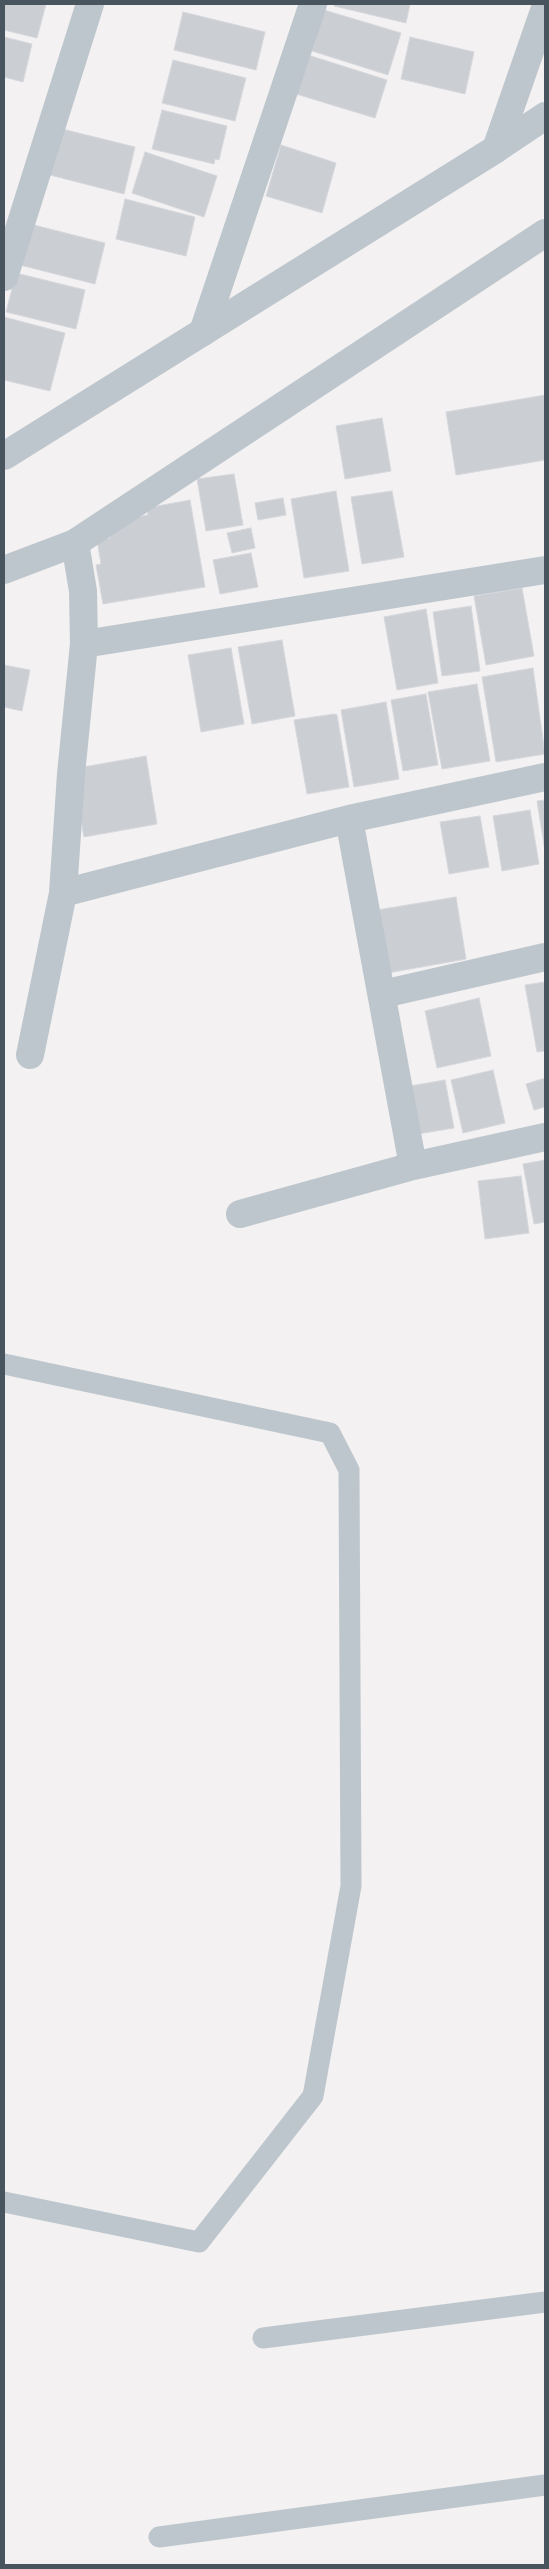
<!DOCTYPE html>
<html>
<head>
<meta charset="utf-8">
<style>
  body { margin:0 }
  #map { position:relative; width:549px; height:2569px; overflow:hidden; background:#f3f1f1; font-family:Signika,sans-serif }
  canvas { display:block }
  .frame { position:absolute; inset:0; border:5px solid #49555e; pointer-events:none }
</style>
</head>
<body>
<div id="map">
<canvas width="549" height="2569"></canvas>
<div class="frame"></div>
</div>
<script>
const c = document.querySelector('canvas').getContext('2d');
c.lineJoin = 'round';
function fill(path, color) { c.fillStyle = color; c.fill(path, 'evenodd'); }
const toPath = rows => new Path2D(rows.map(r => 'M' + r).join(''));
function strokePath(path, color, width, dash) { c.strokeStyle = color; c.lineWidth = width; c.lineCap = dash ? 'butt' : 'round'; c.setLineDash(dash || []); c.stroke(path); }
const building = toPath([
  [4,4,46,4,37,38,4,30,4,4],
  [335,4,410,4,406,23,334,6,335,4],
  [324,10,401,33,388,75,312,51,324,10],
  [183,12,265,32,256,70,174,50,183,12],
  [4,37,32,44,23,82,4,77,4,37],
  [410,37,474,52,465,94,401,79,410,37],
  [308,55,387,80,375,118,296,94,308,55],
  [173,60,246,78,235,121,162,103,173,60],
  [162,110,227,126,219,160,215,159,214,164,152,149,162,110],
  [58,128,135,147,124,194,46,174,58,128],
  [281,145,336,163,322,213,266,196,281,145],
  [145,152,217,176,204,217,132,193,145,152],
  [125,199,195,217,186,256,116,239,125,199],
  [30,224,105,243,95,284,20,265,30,224],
  [16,273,85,290,76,329,6,312,16,273],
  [4,317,65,333,50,391,4,380,4,317],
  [545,395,545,460,456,475,446,412,545,395],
  [382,418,391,471,345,479,336,426,382,418],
  [234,474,243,525,206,531,197,479,234,474],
  [336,491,349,571,304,578,291,499,336,491],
  [392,491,404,557,362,564,351,497,392,491],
  [283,498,286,515,258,520,255,503,283,498],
  [190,500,205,587,103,604,96,565,101,564,97,540,110,538,108,522,148,515,147,508,190,500],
  [251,528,255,548,232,553,227,533,251,528],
  [251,553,258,587,220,594,213,560,251,553],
  [522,588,534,656,486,665,474,596,522,588],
  [471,606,480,671,442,676,433,612,471,606],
  [426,609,438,683,397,690,384,617,426,609],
  [282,640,295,716,252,724,238,647,282,640],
  [231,648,244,724,201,732,188,655,231,648],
  [4,665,30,670,22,711,4,707,4,665],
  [533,668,545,754,496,762,482,677,533,668],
  [477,684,490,761,442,769,428,692,477,684],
  [426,694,438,765,403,771,391,700,426,694],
  [386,702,399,779,354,787,341,710,386,702],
  [334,714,337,715,349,787,307,794,294,720,334,714],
  [146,756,157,824,84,837,72,769,146,756],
  [545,800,545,851,537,801,545,800],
  [530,810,539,864,502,871,493,816,530,810],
  [480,816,489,867,449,874,440,822,480,816],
  [456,897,466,959,382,974,371,911,456,897],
  [545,982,545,1051,537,1052,525,985,545,982],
  [479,998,491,1056,437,1068,425,1011,479,998],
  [493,1070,505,1123,463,1133,451,1080,493,1070],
  [545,1078,545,1107,534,1110,526,1084,545,1078],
  [445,1080,454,1128,412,1135,404,1087,445,1080],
  [545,1160,545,1222,534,1224,523,1164,545,1160],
  [521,1176,529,1233,485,1239,478,1181,521,1176]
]);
fill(building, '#cbced3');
strokePath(building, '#d5d7dc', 1);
strokePath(toPath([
  [4,1364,330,1433,349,1470,351,1886,313,2096,199,2242,4,2202],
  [263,2338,545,2302],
  [159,2537,545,2485]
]), '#bdc6cd', 21);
strokePath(toPath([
  [496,149,545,8],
  [4,277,90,4],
  [203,332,313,4],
  [75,543,83,591,84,644,71,774,63,893,349,819,545,777],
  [84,644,545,570],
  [349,819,413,1166],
  [383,994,545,957],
  [30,1055,63,893],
  [240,1214,413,1166,545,1137]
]), '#bdc6cd', 28);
strokePath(toPath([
  [4,456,496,149,545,116],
  [4,570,75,543,545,233]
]), '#bdc6cd', 28);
</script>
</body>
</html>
